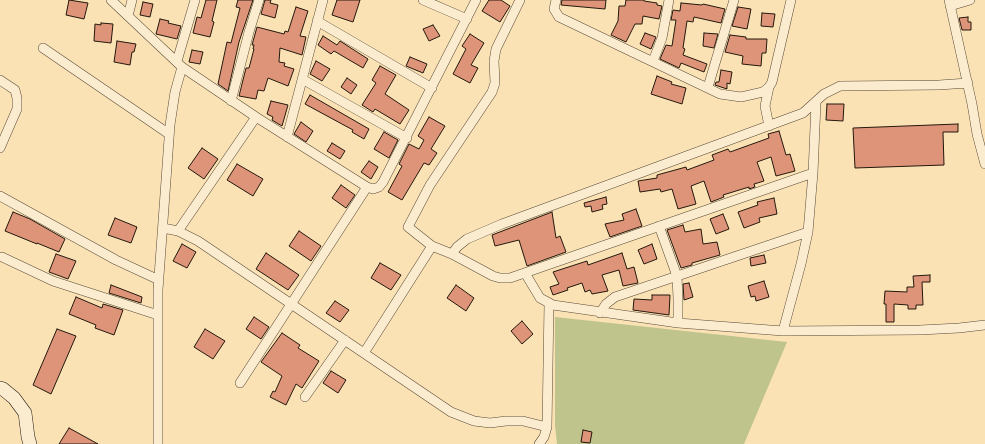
<!DOCTYPE html>
<html>
<head>
<meta charset="utf-8">
<style>
  body { margin:0 }
  canvas { display:block; background:#fae2b5 }
</style>
</head>
<body>
<canvas width="985" height="444"></canvas>
<script>
const c = document.querySelector('canvas').getContext('2d');
c.lineJoin = 'round';
function fill(path, color) { c.fillStyle = color; c.fill(path, 'evenodd'); }
const toPath = rows => new Path2D(rows.map(r => 'M' + r).join(''));
function strokePath(path, color, width, dash) { c.strokeStyle = color; c.lineWidth = width; c.lineCap = dash ? 'butt' : 'round'; c.setLineDash(dash || []); c.stroke(path); }
fill(toPath([
  [555,317,787,342,744,444,557,444,555,425]
]), '#bfc38c');
const building = toPath([
  [69,0,88,3,84,19,66,15,69,0],
  [206,0,217,0,212,21,214,22,210,37,193,33,197,17,201,18,206,0],
  [238,0,253,0,239,42,228,91,218,84,227,42,231,43,240,8,236,7,238,0],
  [265,0,271,0,270,3,278,5,275,18,261,14,265,0],
  [337,0,360,0,353,22,332,15,337,0],
  [489,0,501,0,510,6,500,22,482,11,489,0],
  [562,0,606,0,605,9,561,5,562,0],
  [626,0,644,0,644,1,657,3,657,5,662,6,659,19,643,16,642,24,635,24,626,42,611,35,618,21,619,6,625,6,626,0],
  [143,2,153,4,150,17,140,15,143,2],
  [681,3,702,5,703,4,725,9,721,23,694,17,693,22,687,21,683,48,685,49,683,55,707,64,704,72,681,63,679,68,660,59,666,45,672,46,676,20,671,20,673,10,680,11,681,3],
  [296,7,308,11,300,36,306,37,302,55,280,48,279,62,285,63,284,66,294,69,288,86,268,78,264,91,258,90,256,99,239,96,246,68,249,68,254,49,253,49,254,45,252,45,257,27,284,34,285,31,288,32,296,7],
  [738,7,751,9,747,29,732,26,738,7],
  [762,13,775,14,773,27,761,26,762,13],
  [968,17,968,22,971,22,971,30,962,30,959,18,968,17],
  [160,19,169,21,168,23,181,26,177,39,156,34,160,19],
  [101,23,113,24,111,43,94,41,95,24,101,25,101,23],
  [433,25,440,36,429,41,423,29,433,25],
  [645,33,656,37,651,49,640,44,645,33],
  [704,33,718,34,714,48,703,46,704,33],
  [470,34,484,43,471,65,478,68,470,83,453,74,466,49,462,46,470,34],
  [730,35,746,37,746,39,767,39,766,53,762,53,761,66,742,64,743,56,725,52,730,35],
  [323,36,337,45,340,41,368,59,363,68,334,51,331,54,318,45,323,36],
  [117,41,136,44,134,52,132,52,130,65,114,62,117,41],
  [192,50,203,52,200,64,189,62,192,50],
  [410,57,427,64,423,73,406,66,410,57],
  [316,61,330,69,322,81,310,74,316,61],
  [380,66,396,75,385,94,409,110,400,124,375,109,373,112,362,105,376,83,372,80,380,66],
  [721,70,732,72,730,84,727,83,727,89,715,85,716,82,719,82,721,70],
  [657,76,672,82,671,84,686,88,682,104,651,94,657,76],
  [347,78,357,85,351,94,341,87,347,78],
  [310,95,369,129,364,139,352,132,353,130,305,104,310,95],
  [271,101,288,105,282,126,272,120,273,117,267,114,271,101],
  [827,104,844,104,843,121,826,120,827,104],
  [429,117,445,126,431,149,437,153,429,165,424,163,402,200,388,192,402,166,399,164,409,144,419,149,424,140,418,136,429,117],
  [301,122,313,131,306,142,294,134,301,122],
  [958,124,958,132,943,132,944,165,855,168,853,128,958,124],
  [779,131,786,155,790,154,795,171,776,176,771,157,757,162,764,181,754,184,755,187,749,189,749,187,723,195,724,197,711,202,704,181,691,186,696,204,678,209,672,189,661,192,660,189,640,192,638,181,657,178,657,175,686,167,687,170,714,160,712,155,728,149,730,152,769,138,768,134,779,131],
  [384,132,398,140,389,158,374,149,384,132],
  [332,143,345,151,340,159,327,151,332,143],
  [202,148,218,159,204,179,188,168,202,148],
  [369,161,378,167,371,179,361,172,369,161],
  [237,164,263,179,253,196,227,180,237,164],
  [341,185,355,195,346,208,332,198,341,185],
  [606,197,607,204,602,205,603,209,592,212,591,206,585,207,584,203,606,197],
  [774,198,777,214,759,218,760,222,744,228,738,212,758,205,757,202,774,198],
  [636,209,642,226,610,237,605,224,624,220,622,214,636,209],
  [13,212,30,219,65,239,59,252,37,243,37,244,5,231,13,212],
  [552,212,556,238,560,236,566,252,527,266,519,240,495,246,492,235,552,212],
  [723,214,729,229,716,234,710,219,723,214],
  [115,218,137,227,131,243,108,235,115,218],
  [683,225,685,232,701,229,703,244,717,242,720,255,692,263,692,265,681,268,667,230,683,225],
  [299,231,321,246,311,261,289,246,299,231],
  [182,244,196,252,187,268,173,261,182,244],
  [652,244,657,259,644,264,638,250,652,244],
  [266,253,299,275,288,290,256,269,266,253],
  [622,253,627,269,634,267,638,283,623,286,619,270,602,275,608,291,592,294,590,290,585,292,582,283,567,288,568,290,553,295,550,287,559,284,553,272,587,261,588,265,622,253],
  [56,254,76,261,68,279,49,272,56,254],
  [764,255,766,263,751,266,750,258,764,255],
  [380,263,401,275,391,290,371,278,380,263],
  [930,275,930,282,922,282,923,305,916,305,916,309,908,309,908,305,894,304,894,322,886,322,886,304,884,304,885,291,907,292,907,287,914,287,913,276,930,275],
  [764,281,769,297,756,301,755,296,751,297,748,286,764,281],
  [689,283,693,297,684,300,683,284,689,283],
  [111,285,142,297,141,303,109,293,111,285],
  [456,285,474,298,466,311,447,298,456,285],
  [652,295,670,295,669,315,633,310,634,299,652,300,652,295],
  [76,297,102,308,103,304,123,310,114,335,95,328,96,325,69,314,76,297],
  [335,301,349,310,340,322,326,313,335,301],
  [254,317,269,327,261,339,246,329,254,317],
  [522,321,533,334,522,344,511,331,522,321],
  [57,329,76,336,51,394,33,385,57,329],
  [205,329,225,341,213,359,194,347,205,329],
  [282,333,300,345,298,348,319,361,302,388,296,384,286,405,270,397,273,391,275,392,282,376,261,362,282,333],
  [331,371,346,380,338,393,323,383,331,371],
  [69,428,98,444,59,444,69,428],
  [583,430,592,432,590,443,581,442,583,430]
]);
fill(building, '#de9479');
strokePath(building, '#23180c', 1);
const street = toPath([
  [111,0,182,67,256,117,367,187,373,189,379,187,383,182,476,0],
  [423,0,467,19],
  [520,0,496,49,494,61,495,83,492,92,430,185,408,227,432,246,452,254,493,276,500,278,510,278,813,173],
  [556,0,554,9,559,17,720,94,741,97,763,92,769,87,772,82,791,0],
  [949,0,972,104,977,134,985,164],
  [950,6,970,0],
  [128,16,132,0],
  [317,21,432,88],
  [43,48,169,134],
  [177,61,195,0],
  [653,61,662,38,669,0],
  [302,79,407,138],
  [0,80,15,90,17,98,17,109,0,148],
  [708,87,734,0],
  [231,101,249,32,259,0],
  [769,126,765,106,769,87],
  [287,137,323,0],
  [0,196,116,260,159,280],
  [659,226,677,276,678,299,678,323],
  [163,228,178,231,198,241,451,412,474,421,490,423,506,421,523,421,547,427],
  [178,231,256,117],
  [452,254,457,247,467,239,502,224,803,113,824,94,840,86,939,85,968,83],
  [2,257,53,281,158,315],
  [525,273,540,298,553,305,678,323,783,331,920,330,959,328,985,325],
  [600,313,606,304,615,297,808,232],
  [783,331,801,264,808,232,813,173,816,103],
  [364,353,432,246],
  [240,383,367,187],
  [305,397,345,340],
  [158,444,158,290,170,125,175,92,182,67],
  [539,444,544,437,547,427,549,304]
]);
const secondary = toPath([
  [0,388,3,389,14,398,25,413,28,437,30,444]
]);
strokePath(street, '#594a36', 10);
strokePath(secondary, '#23180c', 14);
strokePath(street, '#fceccf', 9);
strokePath(secondary, '#fceccf', 13);
</script>
</body>
</html>
